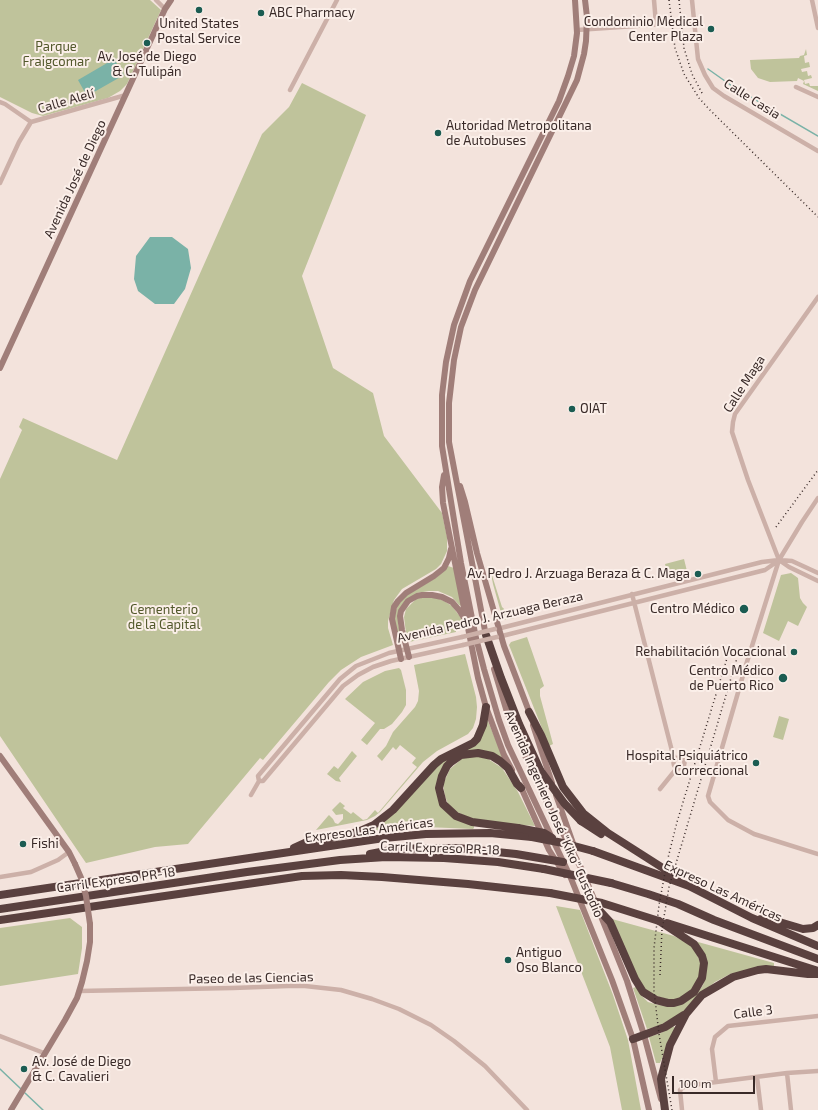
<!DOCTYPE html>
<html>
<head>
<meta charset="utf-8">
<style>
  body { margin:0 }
  #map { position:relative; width:818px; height:1110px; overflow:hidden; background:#f3e3dc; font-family:"Exo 2",sans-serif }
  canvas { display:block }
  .scale { position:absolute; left:672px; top:1076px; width:83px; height:18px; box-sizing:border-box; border:2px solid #392a28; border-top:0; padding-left:5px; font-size:12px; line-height:14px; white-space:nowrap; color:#392a28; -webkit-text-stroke:3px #fbefe9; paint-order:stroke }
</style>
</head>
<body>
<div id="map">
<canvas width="818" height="1110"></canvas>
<div class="scale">100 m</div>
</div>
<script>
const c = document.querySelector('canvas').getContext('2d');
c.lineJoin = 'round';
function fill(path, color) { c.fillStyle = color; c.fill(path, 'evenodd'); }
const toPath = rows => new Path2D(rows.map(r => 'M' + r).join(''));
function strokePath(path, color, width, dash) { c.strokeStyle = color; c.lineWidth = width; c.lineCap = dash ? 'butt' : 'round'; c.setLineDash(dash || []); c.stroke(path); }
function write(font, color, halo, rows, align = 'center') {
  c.font = font + ' "Exo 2",sans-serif'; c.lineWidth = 4; c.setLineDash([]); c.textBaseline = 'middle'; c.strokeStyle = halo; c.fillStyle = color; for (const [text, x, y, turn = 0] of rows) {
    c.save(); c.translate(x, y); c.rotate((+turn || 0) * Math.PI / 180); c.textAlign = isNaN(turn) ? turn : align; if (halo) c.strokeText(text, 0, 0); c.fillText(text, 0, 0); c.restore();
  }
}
fill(toPath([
  [0,0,150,0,161,10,127,84,120,91,108,98,43,116,32,113,0,97],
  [806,49,807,55,804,56,805,63,809,62,810,67,801,69,802,72,807,71,808,76,811,75,812,78,804,80,805,84,809,83,810,86,818,86,818,91,803,84,804,81,798,78,797,81,770,82,758,78,751,69,750,60,799,58,800,56,804,55],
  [302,83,366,115,302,276,333,368,373,393,384,436,442,513,447,537,447,551,441,564,436,569,402,589,394,600,388,621,388,628,393,645,361,657,341,670,329,682,263,760,260,758,188,844,155,847,86,863,0,736,0,479,22,430,19,427,23,418,117,460,262,134,289,107],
  [684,559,687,571,668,576,665,564],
  [448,566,454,568,462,606,459,605,452,597,438,591,429,591,417,593,398,614,398,622,401,639,398,640,394,622,396,610,399,603,404,597,437,577],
  [490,569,502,607,514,618,503,620,493,584],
  [791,573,798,578,800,598,803,603,807,607,798,626,788,621,779,641,763,633,781,575],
  [427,597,437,598,444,601,452,606,461,618,463,628,456,630,456,632,409,642,407,641,404,617,406,609,416,599],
  [527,637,544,686,540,689,540,696,553,744,549,746,509,645,511,642],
  [465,654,476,697,477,707,476,719,473,728,468,734,437,751,423,762,380,812,375,816,367,820,316,830,328,816,329,815,333,819,335,823,338,824,343,819,343,814,336,815,332,810,340,802,345,806,343,808,351,814,353,812,363,820,367,819,375,810,378,813,417,767,412,763,416,758,400,745,396,750,393,747,382,761,377,756,386,746,393,732,415,707,418,701,419,691,414,665],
  [399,668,401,670,406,690,406,705,402,712,392,724,384,729,380,729,367,745,361,740,375,723,345,699,363,682,385,671],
  [779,716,789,719,783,740,773,737],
  [487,719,505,762,478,751,445,765,438,798,474,826,474,828,473,829,426,827,371,831,434,767,468,747],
  [352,751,357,756,339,778,341,782,336,781,327,774,334,766,338,769],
  [464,757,485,757,502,768,518,792,535,826,485,822,471,819,455,811,448,804,445,796,443,784,450,769],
  [556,906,580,910,613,995,628,1040,641,1110,622,1110,610,1047],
  [70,918,82,927,82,948,78,974,0,986,0,928],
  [612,919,674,936,691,945,697,955,700,962,700,969,699,977,691,990,681,998,670,1000,649,994,639,982],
  [698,942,774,963,774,966,730,974,715,982,705,990,685,1011,659,1026,647,1029,633,988,636,987,642,996,648,1002,658,1005,670,1006,697,994,703,985,706,975,705,956,701,948,698,944],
  [673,1026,675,1028,660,1063,656,1063,649,1037,661,1033]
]), '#bfc39b');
fill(toPath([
  [114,59,124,75,87,96,78,80],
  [150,237,172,237,188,249,191,268,185,289,174,304,155,304,138,291,134,279,136,256]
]), '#7ab2a7');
strokePath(toPath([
  [708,69,732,86,818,136],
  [0,1069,21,1089],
  [25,1093,43,1110]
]), '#7ab2a7', 1.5);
strokePath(toPath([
  [156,0,165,9],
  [654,0,656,24],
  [692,0,698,59,705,75,713,88,724,96,818,151],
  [812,0,818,28],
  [577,30,693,22],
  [796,87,818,97],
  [290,90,337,0],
  [0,102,5,104,31,122],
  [0,183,19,142,31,122,126,95],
  [818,297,735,414,733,422,732,432,748,480,779,560,789,567,818,581],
  [818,498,802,522,779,560,746,665,708,796,710,802,728,820,754,834,818,854],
  [632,594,673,755,676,759],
  [497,629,762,562,779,560,792,561,818,573],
  [498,637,765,570,778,561],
  '673.5 763a5.5 5.5 0 1 1 11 0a5.5 5.5 0 1 1-11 0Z',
  [259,781,263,781,343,686,358,675,373,667,391,661,463,645],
  [660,789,677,768],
  [251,795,259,781,258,776,340,679,356,666,389,653,462,637],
  [0,877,31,872,58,860,69,852],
  [79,991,233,988,288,986,305,986,341,990,372,999,399,1009,431,1025,454,1041,485,1066,527,1110],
  [0,1036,44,1053],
  [787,1073,791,1110],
  [757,1077,761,1110],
  [716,1082,712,1049,715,1037,728,1026,818,1016],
  [682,1110,680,1090,685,1086,787,1073,818,1071]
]), '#ccb0a8', 4.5);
strokePath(toPath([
  [575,0,577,33,574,56,568,76,559,101,470,281,454,325,446,362,442,395,442,446,461,563,476,638,484,669,499,720,508,745,570,876,612,980,633,1039,649,1110],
  [0,368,165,9,171,0],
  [444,475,442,487,443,503,478,678,486,707,504,755,512,770],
  [460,486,465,502,477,553,504,646,530,714],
  [486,636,449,442,449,403,454,360,461,327,475,290,577,80,584,54,586,41,587,17,585,0],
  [409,657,402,630,400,616,401,611,408,601,417,596,422,595,432,595,442,597,452,602,459,610,464,618],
  [401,659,392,619,394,607,398,601,406,593,434,576,444,568,449,558,451,549],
  [494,669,506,709,523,751,537,783,581,868,596,904],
  [533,725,552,783],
  [0,756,69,852,75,864],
  [520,785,549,850,565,875],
  [556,795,575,849],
  [600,914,627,981,644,1035,661,1099],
  [11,1110,65,1020,77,998,82,982,87,961,90,942,90,924]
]), '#a07e79', 6);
strokePath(toPath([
  [486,635,501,678,519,724,540,770],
  [529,712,541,735,563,787,583,813,608,833,677,877],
  [581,821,601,834],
  [518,828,472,822,456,816,443,804,439,788,442,776,447,766,451,762,461,755,478,753,492,756,500,761,508,768,517,784,521,788],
  [294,848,305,843,358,832,374,825,383,818,393,810,434,765,441,759,473,743,477,739,483,725,486,707],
  [593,851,689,886,752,918,818,946],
  [370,854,391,850,421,848,458,848,516,854,563,862],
  [611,883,648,894,678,904,714,920,818,959],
  [0,895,384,838,426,834,490,833,532,837],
  [0,909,247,872,340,860,386,857,444,858,498,862,544,869],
  [598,909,610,922,635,979,643,992,656,1000,668,1003,674,1003,681,1001,694,992,702,978,704,963,702,956,694,944,659,921],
  [761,919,776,921,803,929,813,928,818,925],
  [0,920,302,876,341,875,382,877,468,884,550,893],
  [667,923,818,971],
  [633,1039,665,1027,684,1015],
  [665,1110,661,1079,670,1045,686,1014,702,995,733,977,758,970,766,969,808,974,818,974]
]), '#5a413f', 8);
strokePath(toPath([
  [669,0,675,48,684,74,699,98,708,108,818,217],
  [679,0,684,48,692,74,703,95],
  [776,527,818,470],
  [660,975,662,929,669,887,737,658],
  [672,1110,659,1034,654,991,654,948,659,905,667,862,677,822,728,655]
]), '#392a28', 1.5, [1, 3]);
strokePath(toPath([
  [462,637,495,629],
  [463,645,497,637]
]), '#ccb0a8', 4.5);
strokePath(toPath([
  [75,864,82,880,86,896,90,924]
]), '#a07e79', 6);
strokePath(toPath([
  [540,770,564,803,581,821],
  [518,828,544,833,552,838],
  [532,837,563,843,593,851],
  [544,869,611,883],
  [550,893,602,903,659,921]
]), '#5a413f', 8);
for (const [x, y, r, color] of [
  [199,10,4,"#1b5c52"],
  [261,13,4,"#1b5c52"],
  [711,29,4,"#1b5c52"],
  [147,43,4,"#1b5c52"],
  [438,133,4,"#1b5c52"],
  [572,409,4,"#1b5c52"],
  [698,574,4,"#1b5c52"],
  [744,609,5,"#1b5c52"],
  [794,652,4,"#1b5c52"],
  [783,678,5,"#1b5c52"],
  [756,763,4,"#1b5c52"],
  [23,844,4,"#1b5c52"],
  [508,960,4,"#1b5c52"],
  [24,1069,4,"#1b5c52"]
]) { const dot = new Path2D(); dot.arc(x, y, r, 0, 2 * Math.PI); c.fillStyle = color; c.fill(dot); strokePath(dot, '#fbefe9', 1.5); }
write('13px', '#392a28', '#fbefe9', [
  ["ABC Pharmacy",269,13],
  ["Condominio Medical",703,22,"right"],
  ["Center Plaza",703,37,"right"],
  ["United States",199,24,"center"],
  ["Postal Service",199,39,"center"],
  ["Av. José de Diego",147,57,"center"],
  ["& C. Tulipán",147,72,"center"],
  ["Autoridad Metropolitana",446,126],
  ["de Autobuses",446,141],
  ["OIAT",580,409],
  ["Av. Pedro J. Arzuaga Beraza & C. Maga",690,574,"right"],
  ["Centro Médico",735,609,"right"],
  ["Rehabilitación Vocacional",786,652,"right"],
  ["Centro Médico",774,671,"right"],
  ["de Puerto Rico",774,686,"right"],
  ["Hospital Psiquiátrico",748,756,"right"],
  ["Correccional",748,771,"right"],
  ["Fishi",31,844],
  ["Antiguo",516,953],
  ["Oso Blanco",516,968],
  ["Av. José de Diego",32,1062],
  ["& C. Cavalieri",32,1077]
], 'left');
write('13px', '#52582b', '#fbefe9', [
  ["Parque",56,47],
  ["Fraigcomar",56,62],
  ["Cementerio",164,610],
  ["de la Capital",164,625]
]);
write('13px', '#392a28', '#fbefe9', [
  ["Calle Casia",752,99,32],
  ["Calle Alelí",66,101,-16],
  ["Avenida José de Diego",75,179,-65],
  ["Calle Maga",744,384,-57],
  ["Avenida Pedro J. Arzuaga Beraza",490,617,-13],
  ["Avenida Ingeniero José \"Kiko\" Custodio",554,814,66],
  ["Expreso Las Américas",369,830,-7],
  ["Carril Expreso PR-18",440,848,2],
  ["Carril Expreso PR-18",116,880,-8],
  ["Expreso Las Américas",723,891,25],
  ["Paseo de las Ciencias",251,978,-1],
  ["Calle 3",753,1012,-7]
]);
</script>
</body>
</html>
